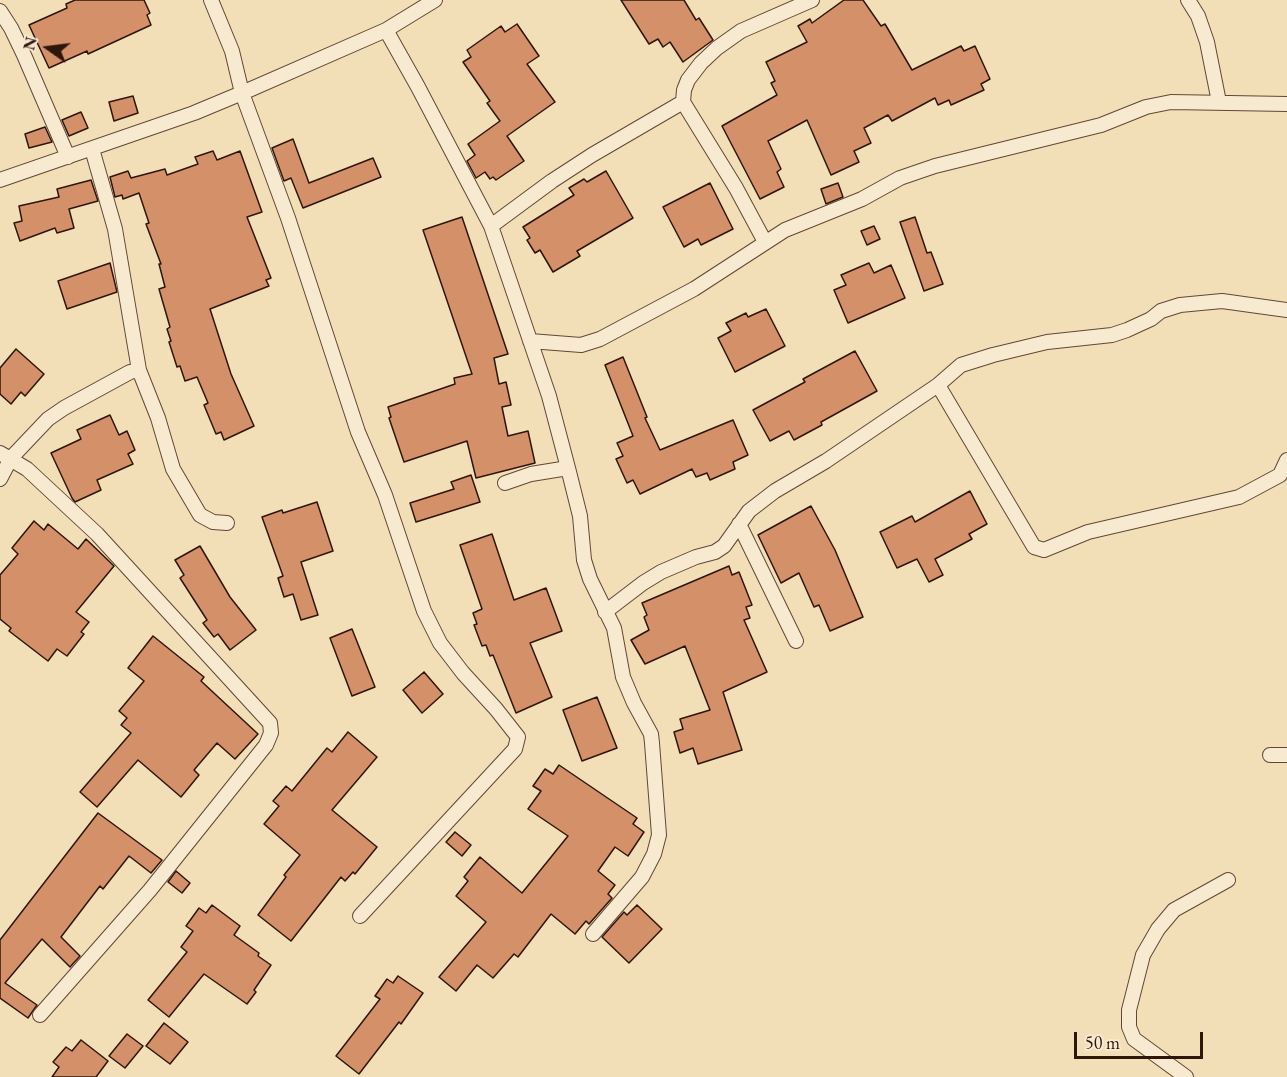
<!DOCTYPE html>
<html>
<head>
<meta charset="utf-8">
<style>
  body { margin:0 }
  #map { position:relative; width:1287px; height:1077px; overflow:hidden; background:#f2deb7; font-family:"EB Garamond",serif }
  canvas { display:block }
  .north { position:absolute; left:18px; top:18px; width:60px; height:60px; -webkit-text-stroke:4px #f7ead0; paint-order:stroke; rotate:284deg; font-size:16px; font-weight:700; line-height:24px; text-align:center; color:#2f160b }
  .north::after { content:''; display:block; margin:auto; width:21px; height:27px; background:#2f160b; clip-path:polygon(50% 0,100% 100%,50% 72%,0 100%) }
  .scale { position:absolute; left:1074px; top:1032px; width:129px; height:27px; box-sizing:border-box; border:3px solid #2f160b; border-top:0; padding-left:8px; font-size:18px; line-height:21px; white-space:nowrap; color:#2f160b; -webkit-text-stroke:4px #f7ead0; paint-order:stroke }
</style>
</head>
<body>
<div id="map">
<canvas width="1287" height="1077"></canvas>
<div class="north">N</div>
<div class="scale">50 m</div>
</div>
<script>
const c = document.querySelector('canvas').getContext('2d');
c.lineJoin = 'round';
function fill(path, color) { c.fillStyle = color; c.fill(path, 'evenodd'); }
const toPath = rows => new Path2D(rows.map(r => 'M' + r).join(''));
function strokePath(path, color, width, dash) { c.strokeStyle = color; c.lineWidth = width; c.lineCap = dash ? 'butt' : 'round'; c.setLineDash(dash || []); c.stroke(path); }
const building = toPath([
  [75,0,144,0,150,13,147,15,151,25,88,54,87,51,49,68,29,25,67,8,66,4,75,0],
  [621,0,684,0,696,20,699,18,713,40,683,62,670,42,663,47,658,39,649,44,621,0],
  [844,0,863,0,881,26,885,24,912,70,961,46,964,51,975,46,990,79,981,84,984,90,951,105,949,100,938,105,935,98,892,121,888,115,864,128,871,143,854,151,859,162,831,175,807,120,768,141,781,169,777,172,784,187,760,199,722,126,777,95,771,83,775,81,766,62,807,42,798,26,810,19,812,23,844,0],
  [517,24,539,56,527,64,555,102,507,136,524,161,496,180,493,177,490,179,485,172,476,178,467,161,475,155,468,144,500,121,487,103,490,101,463,62,471,57,467,50,501,26,505,32,517,24],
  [133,96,138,113,114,121,109,102,133,96],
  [81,112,88,128,69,136,62,120,81,112],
  [45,127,52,142,29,148,25,134,45,127],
  [293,139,309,183,373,158,381,177,303,208,291,178,284,181,272,148,293,139],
  [213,151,217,160,240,151,262,212,247,217,271,278,266,280,269,286,210,309,231,374,254,426,224,440,221,432,216,434,204,405,208,403,197,377,185,381,180,366,177,367,169,342,171,341,167,329,170,327,159,289,165,287,159,264,161,264,146,224,149,223,139,193,123,199,122,195,115,197,110,177,128,171,131,178,165,169,167,175,198,164,195,157,213,151],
  [606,171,633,218,577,251,580,256,553,272,540,250,535,253,527,240,530,238,523,227,574,195,569,188,584,179,587,182,606,171],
  [91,180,98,201,69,209,74,228,57,233,55,228,20,241,14,223,22,221,19,206,59,197,57,189,91,180],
  [710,183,733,229,701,245,698,239,684,247,663,207,710,183],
  [838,183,843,197,826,204,821,189,838,183],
  [462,217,508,354,494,358,499,384,506,382,511,405,502,407,508,436,528,431,535,463,476,478,467,441,404,462,389,418,391,417,388,407,455,384,454,378,472,374,423,230,462,217],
  [915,217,927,253,931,252,943,284,924,291,900,222,915,217],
  [874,226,880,239,867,245,861,231,874,226],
  [110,263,117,292,67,309,58,281,110,263],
  [869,263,874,273,891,265,905,298,848,323,834,290,846,285,841,275,869,263],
  [766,309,785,346,735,372,718,338,731,331,726,323,746,313,748,317,766,309],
  [16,349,44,374,25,396,21,392,11,404,0,394,0,368,16,349],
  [855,351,877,391,821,422,822,425,794,440,789,431,770,441,753,410,805,382,803,379,855,351],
  [623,357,647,417,645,418,660,450,733,420,748,455,733,462,735,469,710,480,707,473,696,477,692,469,640,494,633,480,627,483,616,459,623,456,617,443,633,436,605,365,623,357],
  [110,415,119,435,127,431,135,450,128,454,133,464,97,480,101,490,75,502,72,498,51,453,81,439,77,430,110,415],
  [471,475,480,502,416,522,410,503,454,489,451,482,471,475],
  [970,491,987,524,969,534,972,539,935,559,943,575,929,582,917,559,897,568,880,532,912,516,915,522,970,491],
  [317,502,333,551,301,562,318,615,301,620,293,594,284,597,278,578,283,576,262,517,282,510,283,513,317,502],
  [811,506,835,550,863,617,830,631,819,605,814,607,799,573,781,583,758,535,811,506],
  [34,521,44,530,48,524,78,549,86,539,114,566,76,612,89,622,81,632,84,634,67,656,57,649,48,661,9,631,11,628,0,619,0,575,18,554,12,548,34,521],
  [492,534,514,600,546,588,562,631,530,643,552,697,516,713,493,655,490,656,486,645,482,646,474,625,477,624,473,613,482,609,460,545,492,534],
  [200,546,230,597,256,630,230,650,218,634,214,637,203,623,207,620,180,578,184,575,175,560,200,546],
  [729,566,732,575,739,572,752,605,746,607,750,618,744,620,767,672,723,692,742,750,698,764,693,748,680,753,674,732,683,729,680,719,710,710,685,646,645,664,631,640,649,630,644,617,647,615,642,603,729,566],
  [352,629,375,687,352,696,330,638,352,629],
  [153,636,204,677,201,681,258,734,235,759,217,743,194,770,199,775,181,797,138,760,97,807,80,792,131,733,121,725,127,718,119,711,144,681,128,668,153,636],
  [424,672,443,694,422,713,403,690,424,672],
  [597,697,617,748,582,761,563,710,597,697],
  [348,732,377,757,332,810,377,847,355,874,353,872,345,881,341,877,291,941,258,915,286,877,284,875,300,855,264,824,279,806,273,801,286,786,292,791,327,748,332,752,348,732],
  [559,765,637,818,633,824,644,832,628,856,615,847,598,871,615,885,608,894,612,898,589,924,586,921,575,934,551,914,518,957,514,954,493,978,477,965,456,991,439,977,486,922,456,896,468,881,464,877,480,857,522,893,568,836,528,809,541,791,533,786,545,769,553,774,559,765],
  [98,813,162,860,151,873,129,856,103,889,100,886,61,937,80,956,70,967,42,939,5,983,37,1005,28,1018,0,998,0,940,98,813],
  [455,832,471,845,462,856,446,842,455,832],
  [176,871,190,883,182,893,168,882,176,871],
  [212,905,240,926,234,935,259,953,258,956,271,965,254,990,256,992,247,1004,204,974,169,1017,148,1000,187,952,181,947,193,931,186,926,199,908,206,913,212,905],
  [637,905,662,929,629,963,602,937,624,912,627,915,637,905],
  [398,976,423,993,401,1024,399,1022,359,1074,336,1056,380,999,375,996,387,979,393,983,398,976],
  [164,1023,188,1042,170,1064,146,1046,164,1023],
  [127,1034,143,1046,125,1068,109,1056,127,1034],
  [81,1040,108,1061,96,1077,52,1077,59,1067,53,1062,66,1047,72,1051,81,1040]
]);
fill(building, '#d39069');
strokePath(building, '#2f160b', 1.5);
const minor = toPath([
  [211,0,232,51,242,93,288,218,358,432,385,495,424,611,440,643,463,673,496,709,518,737,515,749,360,916],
  [1188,0,1198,16,1207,42,1219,102],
  [0,11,11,28,24,55,68,157],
  [386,30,418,87,491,226,549,396,568,468],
  [92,149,115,229,139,370,158,418,173,469,200,515,213,522,227,523],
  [0,180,194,113,242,93,386,30,435,0],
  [491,226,552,181,592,155,683,102],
  [765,242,736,188,683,102,684,90,688,80,701,63,717,48,741,31,812,0],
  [530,341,581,345,600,339,694,289,785,230,862,199,900,178,935,166,1101,125,1146,107,1171,102,1287,104],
  [938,385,1034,547,1044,550,1088,532,1239,497,1280,475,1287,460],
  [0,453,27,469,97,534,270,723,271,733,266,745,150,890,40,1015],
  [0,479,11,458,48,419,64,408,130,372,139,370],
  [505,483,531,474,568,468,580,516,584,560,590,579,614,628,623,677,634,703,651,734,652,743,659,835,654,854,642,877,593,934],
  [739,524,796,641],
  [605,612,643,583,661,572,696,557,715,552,724,546,749,511,775,491,826,461,938,385,961,365,993,355,1047,342,1112,335,1127,330,1151,319,1161,311,1180,305,1222,301,1287,310],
  [1270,755,1287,755],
  [1186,1077,1134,1039,1129,1027,1129,1010,1143,955,1158,929,1174,910,1228,880]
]);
strokePath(minor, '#604836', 16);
strokePath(minor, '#f7ead0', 14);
</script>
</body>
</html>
